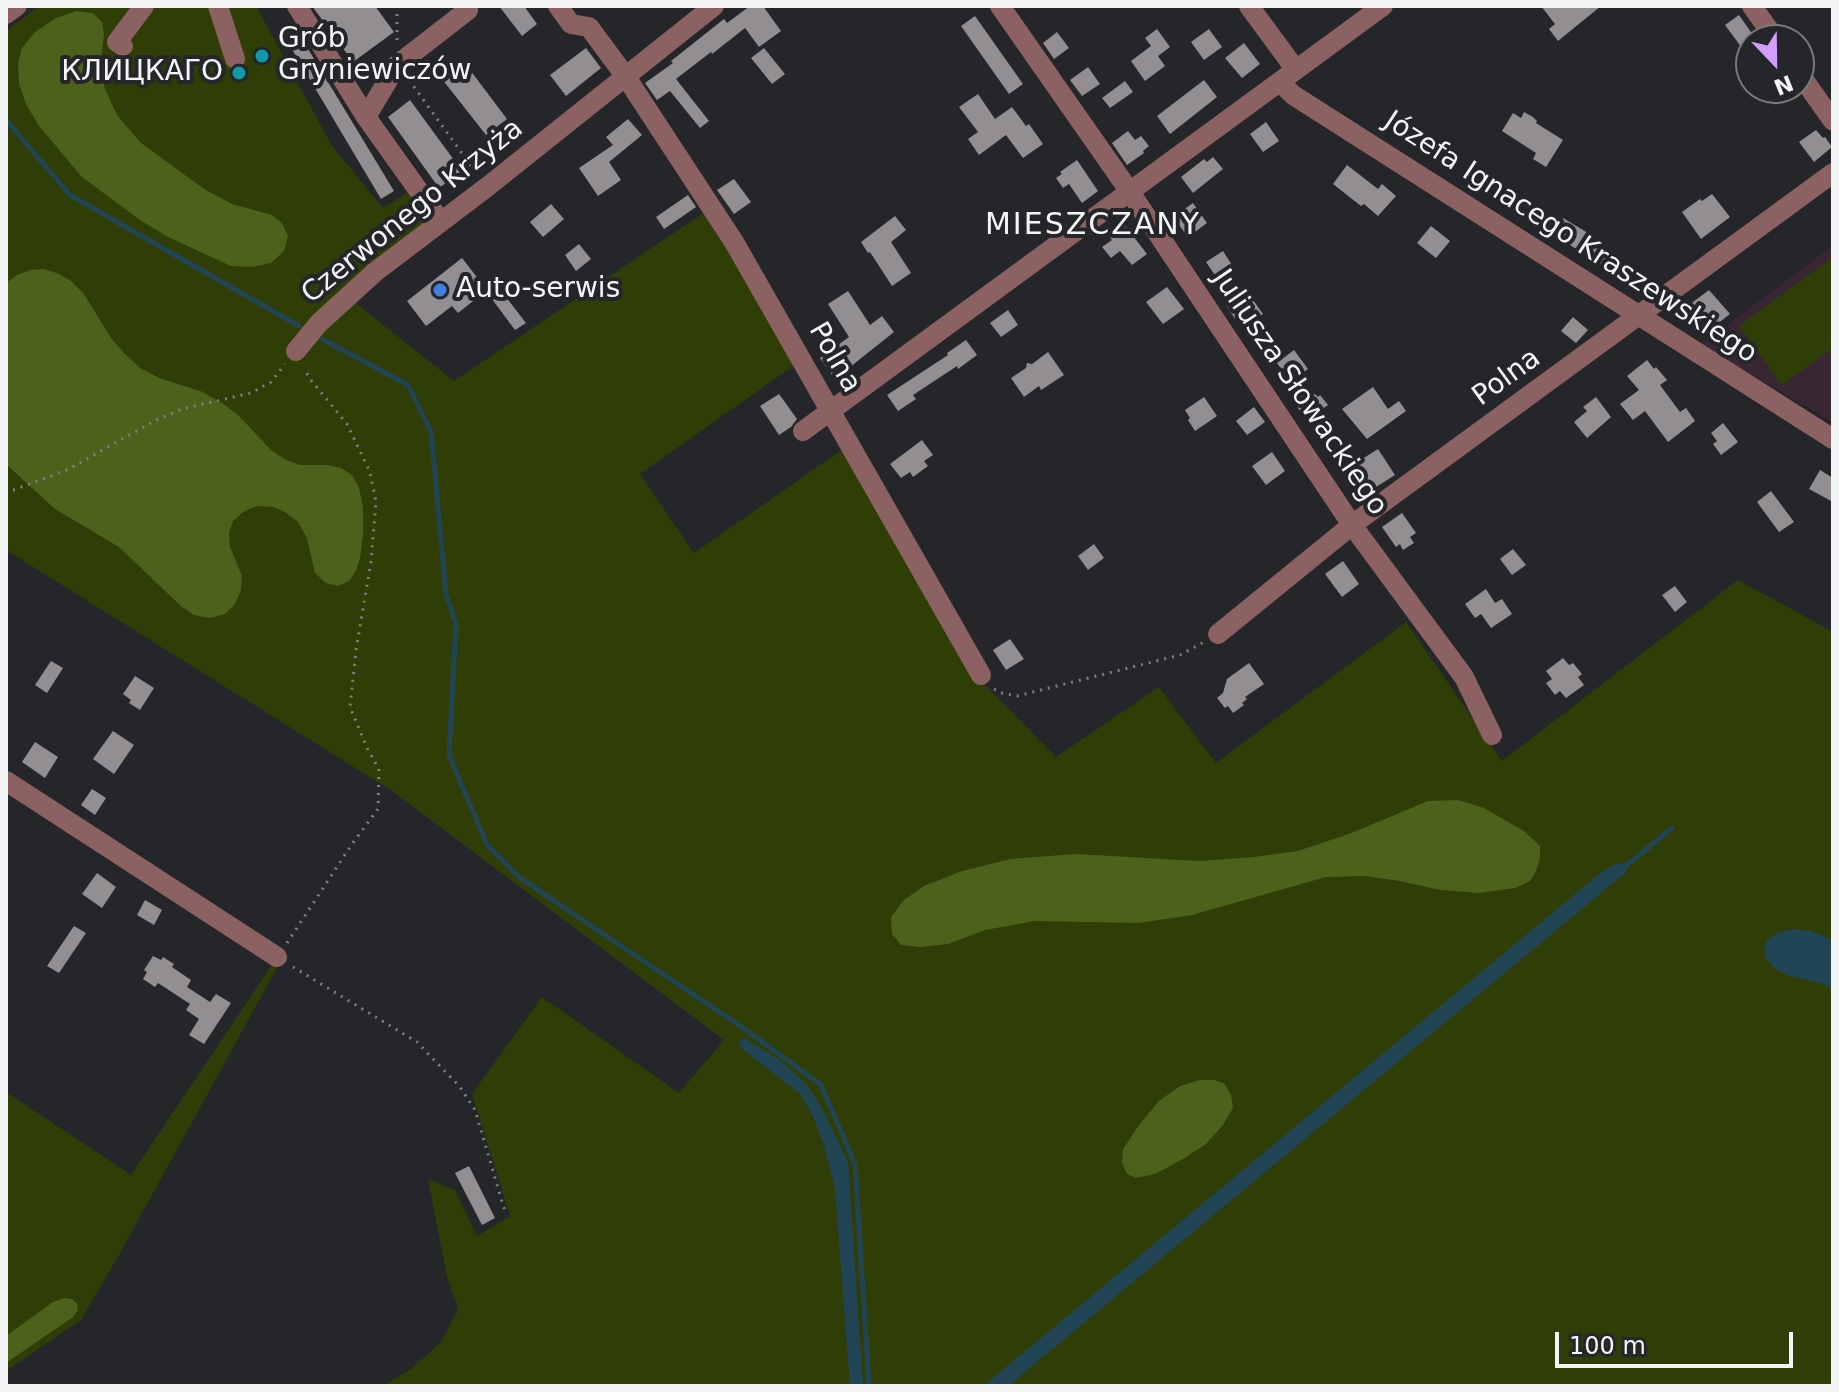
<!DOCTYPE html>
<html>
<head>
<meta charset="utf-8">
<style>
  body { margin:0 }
  #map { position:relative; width:1839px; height:1392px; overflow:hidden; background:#25262a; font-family:"DejaVu Sans",sans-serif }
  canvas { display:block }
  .frame { position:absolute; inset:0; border:8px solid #f4f5f7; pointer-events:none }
  .north { position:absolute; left:1735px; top:24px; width:80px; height:80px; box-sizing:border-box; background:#25262a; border:2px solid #78797c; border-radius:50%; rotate:158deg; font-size:22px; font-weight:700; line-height:32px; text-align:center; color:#f4f5f7 }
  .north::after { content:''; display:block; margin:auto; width:28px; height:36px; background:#d39cfd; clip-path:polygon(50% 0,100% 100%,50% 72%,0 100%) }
  .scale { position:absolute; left:1555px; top:1332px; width:238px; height:36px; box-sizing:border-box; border:4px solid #f4f5f7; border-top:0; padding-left:10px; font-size:24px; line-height:28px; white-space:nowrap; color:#f4f5f7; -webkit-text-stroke:6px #25262a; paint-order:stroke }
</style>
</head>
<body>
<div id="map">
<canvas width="1839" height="1392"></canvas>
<div class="frame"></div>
<div class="north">N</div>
<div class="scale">100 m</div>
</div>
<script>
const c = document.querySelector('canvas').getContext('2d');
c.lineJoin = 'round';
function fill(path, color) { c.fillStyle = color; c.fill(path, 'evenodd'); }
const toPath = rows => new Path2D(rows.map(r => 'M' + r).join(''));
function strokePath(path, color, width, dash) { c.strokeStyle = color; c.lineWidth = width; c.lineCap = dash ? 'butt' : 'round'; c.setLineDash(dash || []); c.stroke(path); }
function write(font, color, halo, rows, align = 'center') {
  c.font = font + ' "DejaVu Sans",sans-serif'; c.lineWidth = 8; c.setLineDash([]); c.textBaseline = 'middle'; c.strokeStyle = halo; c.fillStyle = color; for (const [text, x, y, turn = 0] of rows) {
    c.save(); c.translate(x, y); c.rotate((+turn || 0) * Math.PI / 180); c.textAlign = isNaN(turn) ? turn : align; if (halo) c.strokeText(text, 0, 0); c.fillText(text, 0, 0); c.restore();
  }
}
fill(toPath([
  [1833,246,1833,422,1700,345]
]), '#382732');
fill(toPath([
  [40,6,256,6,332,146,383,208,418,186,438,217,344,294,454,381,705,212,796,364,640,474,694,553,843,449,979,679,1056,757,1159,687,1216,763,1406,622,1502,761,1738,580,1833,632,1833,1386,383,1386,411,1369,441,1342,458,1309,447,1277,428,1179,455,1190,477,1236,510,1216,472,1094,542,997,679,1093,724,1040,392,791,6,550,6,31],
  [1833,257,1833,348,1782,385,1739,326],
  [277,957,278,966,119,1255,81,1320,6,1371,6,1092,131,1175]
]), '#2e3e06');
fill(toPath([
  [76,11,93,13,102,22,104,34,100,69,105,89,117,115,141,143,204,189,232,204,272,215,282,223,288,236,284,251,271,263,252,267,231,266,168,237,140,220,82,177,39,126,26,104,19,83,18,63,22,48,35,32,56,18],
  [44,269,59,274,71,281,84,294,111,338,124,353,140,368,159,378,203,392,225,405,239,416,272,451,286,460,300,465,328,465,341,468,352,475,359,488,363,507,363,535,360,558,356,571,349,581,338,586,326,583,315,573,307,538,298,522,285,512,273,507,257,506,243,512,233,521,229,533,230,547,242,576,241,590,235,604,225,614,210,618,194,615,181,606,119,547,55,509,6,464,6,283,17,275,30,270],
  [1458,800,1484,808,1524,831,1540,846,1540,859,1536,871,1530,881,1515,888,1479,893,1440,890,1400,881,1364,876,1326,877,1192,915,1139,923,1035,921,985,930,948,944,921,947,901,945,892,934,891,917,904,900,924,886,962,871,1010,859,1076,854,1199,861,1254,857,1298,851,1349,834,1428,801],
  [1200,1080,1214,1080,1225,1084,1231,1095,1233,1108,1223,1125,1206,1144,1183,1159,1155,1174,1136,1178,1127,1174,1122,1163,1123,1149,1139,1125,1159,1101,1180,1086],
  [64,1298,72,1299,77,1304,78,1310,73,1317,6,1363,6,1336,53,1302]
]), '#4c621a');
fill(toPath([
  [1617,863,1625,865,1627,868,1625,873,1008,1386,983,1386,1604,870],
  [1791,929,1811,931,1833,940,1833,990,1824,984,1786,975,1775,968,1766,959,1764,948,1768,939,1777,933],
  [744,1038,781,1061,806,1084,823,1110,848,1162,863,1386,850,1386,835,1189,824,1145,811,1112,800,1094,740,1047,739,1042]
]), '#214555');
strokePath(toPath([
  [6,120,70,195,299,326],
  [322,339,408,385,431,432,446,595,456,623,449,755,487,845,519,877,746,1030,821,1085,855,1164,869,1386],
  [1621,870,1672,828]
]), '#214555', 5);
fill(toPath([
  [312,6,375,6,394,32,353,62],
  [499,6,524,6,537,24,522,36],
  [750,6,763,6,781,31,759,47,745,28,712,54,711,52,676,79,709,121,700,128,670,91,657,100,645,83,673,63,671,61,724,19,727,23],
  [1541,6,1601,6,1558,41,1549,29,1555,24],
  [1739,15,1755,38,1742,48,1725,25],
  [975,16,1023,84,1009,94,961,26],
  [1157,29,1170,47,1158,56,1165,66,1145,81,1131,61,1151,46,1145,38],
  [1209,29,1222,47,1204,60,1191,42],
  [1057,32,1069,48,1054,59,1043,43],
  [302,39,394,191,381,199,290,46],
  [1244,43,1260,64,1242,78,1225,58],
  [586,48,601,68,566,96,550,75],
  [764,48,785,74,772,84,751,58],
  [464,62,507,119,486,135,442,79],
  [1088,67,1100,84,1082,96,1070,80],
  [1204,80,1217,97,1170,134,1157,116],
  [1125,81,1133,92,1110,108,1102,98],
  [978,94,995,119,1012,107,1026,126,1029,124,1043,144,1023,158,1006,135,979,155,968,139,978,132,959,107],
  [410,100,462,171,439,188,388,117],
  [1524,112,1533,117,1537,121,1536,123,1563,140,1546,167,1533,159,1536,153,1502,131,1513,113,1521,118],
  [628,119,642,135,609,162,621,180,598,196,579,168,613,145,606,137],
  [1266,122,1279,141,1263,152,1250,134],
  [1816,130,1823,138,1825,137,1832,147,1814,162,1799,142],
  [1128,131,1135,140,1141,136,1149,146,1143,151,1144,153,1127,165,1112,143],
  [1213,157,1223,169,1193,193,1181,177,1204,159,1207,162],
  [1077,160,1098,191,1082,203,1069,184,1063,188,1056,178,1062,174,1060,172],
  [1347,165,1378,189,1382,184,1396,196,1378,216,1364,204,1361,206,1333,184],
  [734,179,751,202,734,214,717,190],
  [1712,194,1730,217,1701,239,1682,212,1700,199,1702,201],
  [688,195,696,207,664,229,656,217],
  [1193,203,1207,223,1188,237,1173,217],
  [551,204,564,219,543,237,530,222],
  [895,216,906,230,891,242,911,273,892,286,870,252,868,253,861,242],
  [1563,218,1598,239,1596,242,1629,267,1620,279,1601,264,1552,234],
  [1123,223,1147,254,1132,265,1120,251,1111,258,1102,247,1112,240,1108,235],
  [1431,226,1450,241,1436,258,1417,243],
  [579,244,591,259,576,271,565,255],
  [1223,251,1235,270,1219,281,1206,262],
  [462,258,483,285,492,279,526,323,515,330,486,291,458,313,452,306,426,326,407,301],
  [1167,287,1184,309,1163,324,1146,302],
  [1709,290,1730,314,1711,329,1689,305],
  [848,291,870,325,882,316,894,332,835,379,820,358,849,337,828,304],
  [1240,293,1242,296,1248,293,1263,314,1246,325,1240,316,1235,319,1225,303],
  [1008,310,1018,325,1001,337,990,323],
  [1573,317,1588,330,1576,343,1561,331],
  [966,340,977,355,958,369,957,366,913,395,916,399,898,411,887,395,948,355,947,353],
  [1294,350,1308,369,1290,382,1277,363],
  [1048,352,1064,375,1041,390,1039,386,1024,397,1011,378,1026,368,1027,363,1032,364],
  [1647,360,1654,369,1656,367,1667,380,1660,385,1680,412,1686,408,1695,421,1668,442,1645,411,1633,420,1620,404,1639,390,1627,376],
  [1373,387,1388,409,1399,401,1406,411,1367,439,1342,409],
  [1308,392,1311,396,1315,394,1318,397,1320,395,1328,405,1306,420,1294,402],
  [779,394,797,419,791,427,779,435,760,406],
  [1204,397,1217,416,1195,431,1188,420,1190,418,1185,410],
  [1596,397,1611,417,1587,438,1574,422,1587,411,1583,407],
  [1254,407,1265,422,1247,435,1236,421],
  [1723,423,1738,442,1721,455,1713,444,1717,441,1711,433],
  [922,440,933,455,924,461,928,466,913,477,910,472,901,478,890,464],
  [1378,449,1395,475,1368,492,1351,466],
  [1272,452,1285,471,1266,485,1252,466],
  [1820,470,1833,478,1833,502,1809,489],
  [1771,491,1794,522,1779,532,1757,502],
  [1402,513,1416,533,1410,537,1414,543,1403,550,1400,544,1396,547,1382,527],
  [1094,544,1104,558,1088,570,1078,556],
  [1513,549,1526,565,1512,575,1500,559],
  [1343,561,1359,584,1342,597,1325,574],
  [1675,586,1687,602,1675,612,1662,595],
  [1486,589,1495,603,1502,599,1512,614,1491,628,1481,614,1475,618,1465,604],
  [1010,639,1024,659,1006,670,993,650],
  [1563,658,1569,665,1573,663,1582,674,1578,677,1584,685,1566,698,1560,691,1555,695,1546,683,1552,679,1546,671],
  [51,661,63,668,47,693,35,685],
  [1249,663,1264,684,1245,697,1247,699,1242,703,1244,705,1233,713,1228,706,1225,708,1217,698,1223,693,1227,679],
  [135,676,154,688,140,710,129,703,131,700,123,694],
  [113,731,134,745,114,774,93,759],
  [35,742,58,757,45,778,22,762],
  [92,789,106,798,95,815,81,805],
  [97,873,116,887,102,908,82,894],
  [145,900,162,910,154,925,137,915],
  [74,926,86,933,59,973,47,966],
  [153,956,161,960,163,957,174,964,172,967,191,980,187,987,210,1002,216,994,231,1003,204,1044,189,1035,199,1019,186,1010,190,1004,158,983,155,987,143,979,147,972,144,970],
  [469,1166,495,1218,482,1225,455,1173]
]), '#938e92');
strokePath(toPath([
  [397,6,397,44],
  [409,80,477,174],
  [6,494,11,491,69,469,156,420,182,409,251,393,271,382,285,364],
  [994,689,1002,693,1017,696,1180,655,1204,642],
  [287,943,352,844,378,809,379,769,368,750,350,707,356,650,371,562,376,502,370,472,347,424,310,379,304,368],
  [293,967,417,1042,460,1087,475,1110,506,1215]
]), '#7f8083', 3, [2, 6]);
strokePath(toPath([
  [218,6,235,59],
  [297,6,366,117,441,222],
  [558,6,571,24,589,27,626,77,734,242,981,675],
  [1000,6,1130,192,1352,525,1464,677,1492,735],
  [1249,6,1296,70],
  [1752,6,1776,40],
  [6,14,17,6],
  [123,46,117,42,144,6],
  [1799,73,1833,121],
  [1280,82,1293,95,1833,439],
  [366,117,397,65,468,10],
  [296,351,319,323,375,272,487,187,714,6],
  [803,431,1383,6],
  [1218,634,1352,525,1833,173],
  [6,781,277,957]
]), '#8c6162', 20);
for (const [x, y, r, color] of [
  [262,56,8,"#0f9aa8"],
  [239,73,8,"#0f9aa8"],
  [440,290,8,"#3f7fe0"]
]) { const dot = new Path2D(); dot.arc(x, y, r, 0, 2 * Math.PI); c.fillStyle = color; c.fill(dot); strokePath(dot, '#25262a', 3); }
write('28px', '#f4f5f7', '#25262a', [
  ["Grób",278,40],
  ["Gryniewiczów",278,72],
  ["КЛИЦКАГО",223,73,"right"],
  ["Auto-serwis",456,290]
], 'left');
write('28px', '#f4f5f7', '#25262a', [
  ["Czerwonego Krzyża",413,212,-39],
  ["Józefa Ignacego Kraszewskiego",1570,238,33],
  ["Polna",834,358,60],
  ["Polna",1507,378,-36],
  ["Juliusza Słowackiego",1299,393,56]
]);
c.letterSpacing = '2px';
write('30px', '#f4f5f7', '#25262a', [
  ["MIESZCZANY",1093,226]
]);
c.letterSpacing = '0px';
</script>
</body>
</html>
